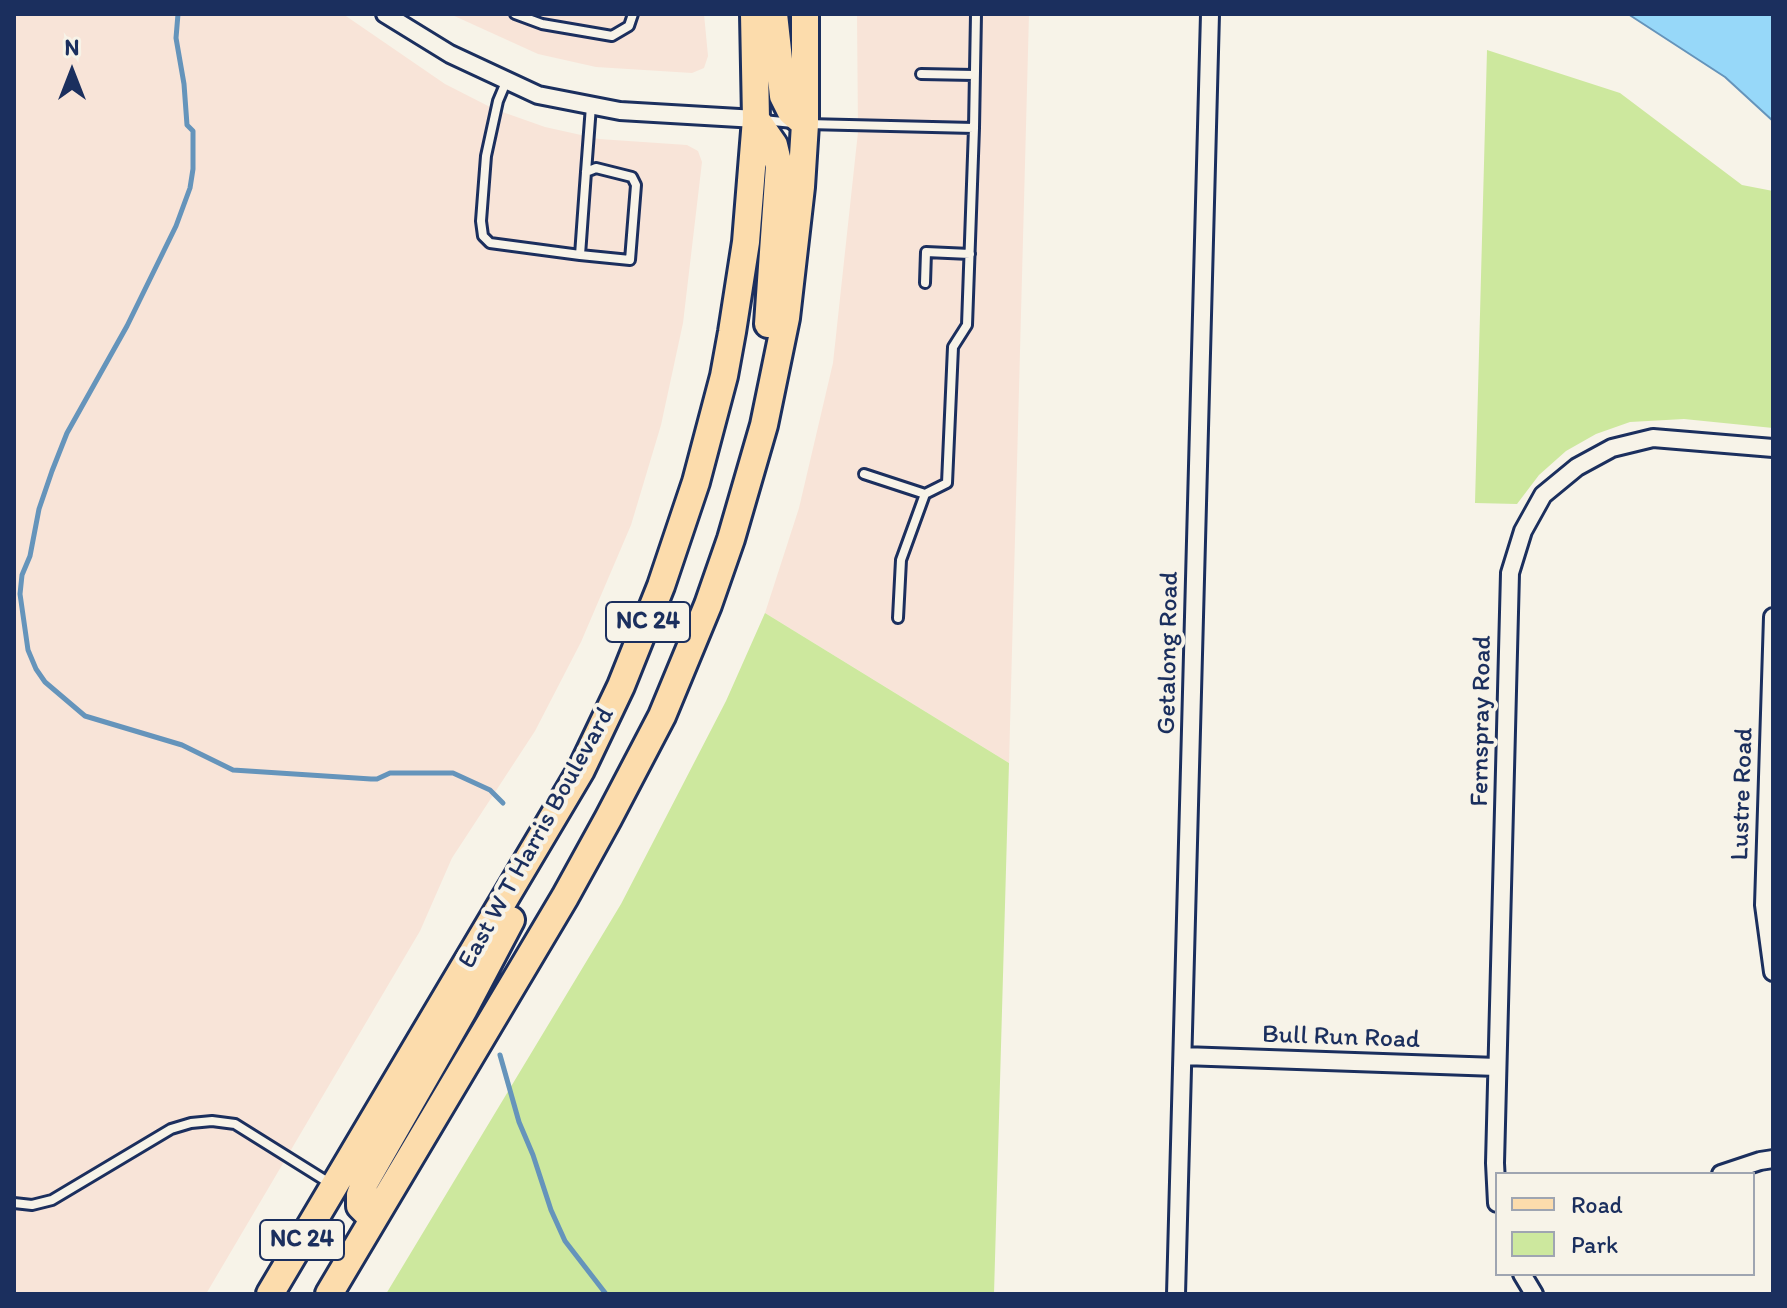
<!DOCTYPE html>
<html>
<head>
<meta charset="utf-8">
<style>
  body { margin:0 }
  #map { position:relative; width:1787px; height:1308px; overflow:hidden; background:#f7f3e8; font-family:Itim,sans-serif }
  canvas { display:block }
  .frame { position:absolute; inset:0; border:16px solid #1b2f5e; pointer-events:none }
  .legend { position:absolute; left:1495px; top:1172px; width:260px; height:104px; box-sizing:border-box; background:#f7f3e8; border:2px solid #9fa5b1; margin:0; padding:10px 14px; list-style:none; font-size:24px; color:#1b2f5e }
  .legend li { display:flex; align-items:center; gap:16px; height:40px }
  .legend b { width:40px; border:2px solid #9fa5b1 }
  .north { position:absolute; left:32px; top:32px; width:80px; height:80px; -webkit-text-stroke:6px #f7f3e8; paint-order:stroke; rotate:0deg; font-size:22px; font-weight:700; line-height:32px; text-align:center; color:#1b2f5e }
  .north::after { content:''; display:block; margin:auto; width:28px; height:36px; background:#1b2f5e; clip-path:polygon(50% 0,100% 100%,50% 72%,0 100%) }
</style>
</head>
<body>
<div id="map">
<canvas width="1787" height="1308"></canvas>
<div class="frame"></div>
<ul class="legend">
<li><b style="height:10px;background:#fcdcac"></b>Road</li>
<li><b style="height:22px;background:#cde89e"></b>Park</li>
</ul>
<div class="north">N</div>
</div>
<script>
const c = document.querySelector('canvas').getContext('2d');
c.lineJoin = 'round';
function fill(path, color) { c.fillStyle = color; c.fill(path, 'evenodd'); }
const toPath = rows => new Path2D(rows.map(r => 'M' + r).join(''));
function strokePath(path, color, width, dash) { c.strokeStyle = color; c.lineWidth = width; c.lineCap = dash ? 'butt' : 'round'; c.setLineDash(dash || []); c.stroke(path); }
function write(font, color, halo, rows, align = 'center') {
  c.font = font + ' Itim,sans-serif'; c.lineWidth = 8; c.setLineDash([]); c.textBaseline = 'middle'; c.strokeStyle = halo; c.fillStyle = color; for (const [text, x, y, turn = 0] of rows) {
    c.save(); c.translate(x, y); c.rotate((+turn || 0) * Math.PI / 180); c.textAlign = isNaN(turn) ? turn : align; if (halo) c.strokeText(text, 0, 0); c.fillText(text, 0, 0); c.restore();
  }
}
fill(toPath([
  [14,14,343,14,445,84,494,109,545,127,599,139,687,145,698,151,702,162,683,323,661,425,631,525,581,642,535,731,452,858,420,931,206,1294,14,1294],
  [450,14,704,14,708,56,704,68,692,73,596,67,538,54],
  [857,14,1029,14,1009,763,765,613,799,508,833,363,858,132]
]), '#f8e4d8');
fill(toPath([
  [1487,50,1620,93,1742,185,1773,191,1773,428,1684,419,1630,422,1596,434,1566,451,1539,475,1517,504,1475,503],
  [765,613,1009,763,994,1294,386,1294,621,904,726,701]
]), '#cde89e');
const water = toPath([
  [1628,14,1773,14,1773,121,1725,77,1628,14]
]);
fill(water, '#97d8f9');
strokePath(water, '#6594bb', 2);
strokePath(toPath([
  [178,14,176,38,184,84,187,125,193,131,193,169,190,188,176,226,127,326,67,433,52,471,39,509,30,556,22,575,20,594,28,650,36,669,45,682,85,716,182,745,233,770,371,779,377,779,390,773,453,773,490,790,503,803],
  [500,1055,519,1122,533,1155,551,1210,565,1241,606,1294]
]), '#6594bb', 5);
const lane = toPath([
  [515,14,542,24,612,36,629,26,633,14],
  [921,74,974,75],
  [506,82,498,101,486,156,481,221,483,236,490,243,580,255],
  [763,120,793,123],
  [807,124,974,128,967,325,953,347,947,483,925,494,901,560,898,618],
  [974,128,976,14],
  [586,172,596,168,632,177,636,185,630,260,580,255,586,172,591,106],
  [925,283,926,252,970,254],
  [864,474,925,494],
  [14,1203,32,1205,52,1200,171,1129,191,1123,212,1121,235,1124,331,1184]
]);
const street = toPath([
  [385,14,450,54,538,95,620,111,756,119],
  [1773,617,1764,905,1773,972],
  [1183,1056,1497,1067],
  [1721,1174,1760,1161,1773,1159],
  [1497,1203,1495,1163,1510,573,1523,531,1543,495,1577,467,1612,448,1653,438,1773,448],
  [1522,1274,1534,1294],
  [1176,1294,1210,14]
]);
const primary = toPath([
  [774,14,783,96,791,112,805,124],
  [756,119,774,145,779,166,768,324],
  [373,1219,360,1206,360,1195,365,1182,464,1009,511,920],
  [270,1294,581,770,621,686,661,586,696,482,724,376,732,332,746,242,756,119,754,14],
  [329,1294,565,897,608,819,662,716,708,605,731,539,764,425,786,318,801,187,805,124,805,14]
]);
strokePath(lane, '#1b2f5e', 14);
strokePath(street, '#1b2f5e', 22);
strokePath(primary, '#1b2f5e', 32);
strokePath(lane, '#f7f3e8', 8);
strokePath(street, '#f7f3e8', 16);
strokePath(primary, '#fcdcac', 26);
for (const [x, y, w] of [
  [648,622,84],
  [302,1240,84]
]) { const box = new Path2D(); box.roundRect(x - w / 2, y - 20, w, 40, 6); c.fillStyle = '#f7f3e8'; c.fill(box); strokePath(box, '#1b2f5e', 2); }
write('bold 24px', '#1b2f5e', null, [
  ["NC 24",648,622],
  ["NC 24",302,1240]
]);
write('26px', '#1b2f5e', '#f7f3e8', [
  ["Getalong Road",1169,653,-89],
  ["Fernspray Road",1482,721,-89],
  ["Lustre Road",1743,794,-88],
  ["East W T Harris Boulevard",537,838,-61],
  ["Bull Run Road",1341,1038,2]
]);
</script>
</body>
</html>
